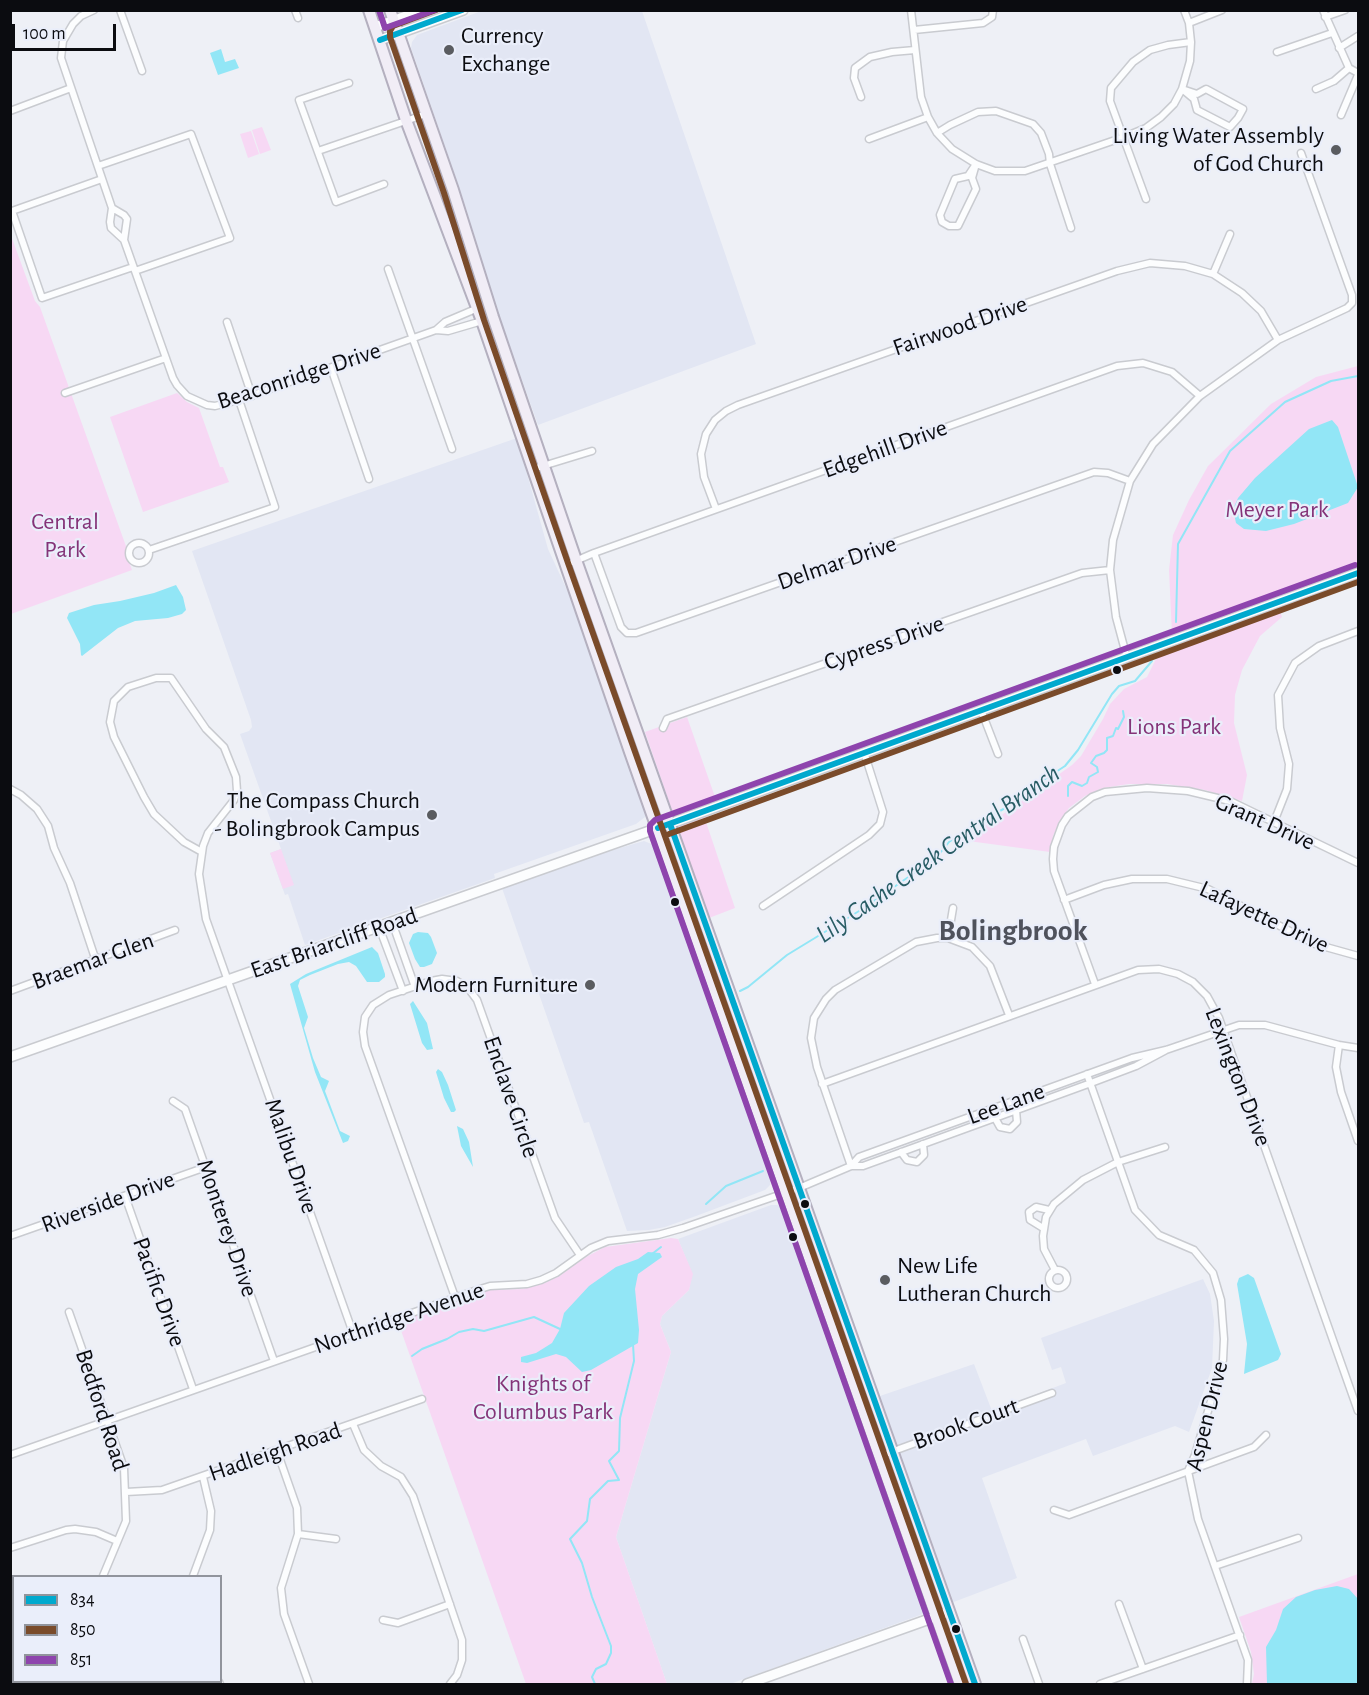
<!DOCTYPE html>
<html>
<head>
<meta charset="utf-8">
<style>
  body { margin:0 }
  #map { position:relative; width:1369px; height:1695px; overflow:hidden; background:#eef0f6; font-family:"Alegreya Sans",sans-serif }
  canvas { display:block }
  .frame { position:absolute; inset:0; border:12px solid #0b0c10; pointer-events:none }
  .legend { position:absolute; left:12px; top:1575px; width:210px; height:108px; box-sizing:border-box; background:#eaeefa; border:2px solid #91949c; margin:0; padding:8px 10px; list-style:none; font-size:18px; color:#0b0c10 }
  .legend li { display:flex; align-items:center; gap:12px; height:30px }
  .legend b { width:30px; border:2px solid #91949c }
  .scale { position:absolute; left:12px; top:24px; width:104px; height:27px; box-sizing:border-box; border:3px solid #0b0c10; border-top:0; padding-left:8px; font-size:18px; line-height:21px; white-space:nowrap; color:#0b0c10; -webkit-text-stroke:4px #eaeefa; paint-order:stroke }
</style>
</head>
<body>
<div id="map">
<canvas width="1369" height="1695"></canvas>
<div class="frame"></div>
<ul class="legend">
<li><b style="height:8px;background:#00a9ce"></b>834</li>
<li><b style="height:8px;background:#7a4b2a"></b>850</li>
<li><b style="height:8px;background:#8e44ad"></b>851</li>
</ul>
<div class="scale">100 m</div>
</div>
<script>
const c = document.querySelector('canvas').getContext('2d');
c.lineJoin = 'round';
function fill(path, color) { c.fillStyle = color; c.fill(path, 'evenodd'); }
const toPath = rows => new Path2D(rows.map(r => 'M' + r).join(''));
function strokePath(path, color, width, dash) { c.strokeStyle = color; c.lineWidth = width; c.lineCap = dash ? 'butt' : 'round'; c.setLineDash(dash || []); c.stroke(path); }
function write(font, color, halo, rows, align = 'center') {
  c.font = font + ' "Alegreya Sans",sans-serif'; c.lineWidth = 4.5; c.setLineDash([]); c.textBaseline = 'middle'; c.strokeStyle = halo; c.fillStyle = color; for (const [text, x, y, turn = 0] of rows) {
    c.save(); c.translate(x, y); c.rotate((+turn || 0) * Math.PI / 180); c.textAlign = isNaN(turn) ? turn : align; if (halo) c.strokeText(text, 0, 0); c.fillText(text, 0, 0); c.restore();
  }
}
fill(toPath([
  [484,10,642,11,756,344,538,425,492,296,466,208,411,48,412,42,417,35],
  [517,438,548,549,568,592,646,810,645,817,636,824,494,874,495,878,305,945,288,894,285,895,270,853,281,849,240,734,249,731,252,727,251,720,192,551],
  [644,841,659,847,771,1178,770,1185,765,1190,696,1216,665,1227,649,1230,627,1231,589,1122,584,1123,502,888,606,852],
  [771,1205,778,1205,784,1208,788,1213,927,1604,927,1610,923,1614,730,1684,667,1684,616,1537,671,1352,660,1324,662,1316,689,1290,692,1274,678,1239],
  [1203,1279,1210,1294,1214,1321,1212,1368,1189,1432,1175,1426,1093,1456,1086,1439,982,1478,1017,1578,951,1603,877,1397,974,1364,992,1411,1066,1383,1061,1367,1052,1370,1041,1338]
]), '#e2e6f3');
fill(toPath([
  [262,127,271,150,260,154,252,130],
  [251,131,259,154,248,158,240,134],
  [10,233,35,301,40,307,127,549,126,553,132,570,11,614],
  [1358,366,1358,567,1172,634,1169,570,1173,535,1189,500,1208,466,1271,404,1316,377],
  [177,393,187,402,199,408,220,467,223,467,229,482,143,512,110,417],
  [1279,608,1282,617,1260,636,1242,670,1235,695,1234,723,1247,775,1242,801,1205,790,1167,784,1129,784,1103,788,1085,796,1069,808,1059,822,1053,836,1050,852,961,840,996,819,1072,765,1081,756,1103,719,1110,704,1124,689,1147,677,1160,651],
  [687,717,715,797,706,822,735,908,709,918,645,732],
  [281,849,294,885,283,889,270,853],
  [671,1238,678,1239,693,1274,689,1290,662,1316,660,1324,671,1352,616,1537,667,1684,526,1684,398,1322,490,1290,522,1289,545,1283,561,1275,584,1258,605,1247],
  [1358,1574,1358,1684,1252,1684,1254,1674,1251,1652,1239,1617]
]), '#f7d8f4');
fill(toPath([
  [221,49,225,62,235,59,239,68,218,75,210,53],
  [1332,420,1338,427,1358,487,1348,503,1294,524,1266,531,1244,529,1236,523,1233,509,1238,498,1255,478,1309,429],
  [176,585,183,597,186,610,182,614,168,618,135,621,118,628,82,656,81,655,80,644,67,618,69,613,94,605,120,601,154,593],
  [418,932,428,933,431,937,437,953,432,964,424,967,420,967,415,959,409,943,413,934],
  [372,947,378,953,385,974,385,977,379,982,367,982,356,966,349,962,338,964,310,975,300,980,298,986,308,1017,304,1028,313,1058,321,1077,329,1081,325,1091,340,1131,350,1136,348,1141,343,1143,315,1072,290,984,306,974],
  [413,1001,427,1023,433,1049,427,1050,422,1043,410,1004],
  [438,1069,442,1072,448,1085,456,1110,454,1112,451,1112,444,1098,436,1072],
  [457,1126,463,1129,469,1142,473,1167,461,1146],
  [648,1252,660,1253,662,1257,638,1274,635,1289,639,1330,638,1343,591,1370,582,1372,566,1357,556,1354,527,1363,521,1362,521,1357,536,1353,552,1343,560,1329,564,1313,589,1286,616,1267,638,1259],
  [1248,1274,1254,1278,1281,1354,1278,1360,1244,1374,1247,1344,1237,1284,1239,1278],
  [1337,1586,1349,1589,1358,1599,1358,1684,1267,1684,1266,1647,1276,1630,1283,1609,1296,1597,1315,1590]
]), '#92e6f6');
strokePath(toPath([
  [1176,622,1178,544,1230,451,1285,402,1331,381,1358,376],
  [1068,796,1068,786,1072,782,1082,786,1087,783,1089,777,1098,772,1097,767,1091,763,1096,756,1104,753,1107,750,1107,738,1113,736,1116,728,1118,729,1124,717,1123,711],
  [740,991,748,987,787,955,864,908,937,857,949,842,972,826,1009,806,1022,794,1065,766,1078,750,1112,694,1119,686,1135,681,1152,661],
  [706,1204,726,1186,763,1171],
  [652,1254,661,1247],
  [412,1356,422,1349,447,1339,459,1332,473,1329,484,1331,534,1317,560,1329],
  [595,1684,592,1677,596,1669,606,1664,611,1653,611,1646,592,1597,582,1563,570,1539,587,1521,590,1499,608,1481,619,1480,609,1461,619,1451,620,1418,634,1361,633,1344]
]), '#92e6f6', 2);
const street = toPath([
  [94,10,81,16,73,24,63,41,61,58,112,208,110,222,111,228,124,240,173,378,177,385,187,396,207,405,215,406,239,400,436,330,445,322,478,308],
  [120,10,142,71],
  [295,10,298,18],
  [911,10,921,97,928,117,937,133,952,149,976,164,995,171,1025,171,1124,137,1146,128,1161,117,1174,104,1182,89,1190,61,1191,42,1189,23,1184,10],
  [1323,10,1349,68,1358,73],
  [1325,17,1345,10],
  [1189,23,1222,10],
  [914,30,983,23,992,17,993,10],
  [1339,48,1358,36],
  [1277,52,1332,33],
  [349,83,299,100,336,202,384,184],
  [1182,89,1197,94,1206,89,1243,109,1238,118,1230,127,1197,110,1194,99,1182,89],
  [1316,89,1334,81,1349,68],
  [861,97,854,78,855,68,870,57,892,52,915,50],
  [10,111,71,88],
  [1341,115,1358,75],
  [937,133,950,125,978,112,996,111,1033,124,1041,133,1049,154,1050,164,1071,228],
  [869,139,928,117],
  [318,151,426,114],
  [976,164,972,178,976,189,958,226,949,226,942,222,940,215,955,179,968,176,976,164],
  [98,166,191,134,230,238,135,271],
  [102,179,12,211,42,298,133,267],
  [1146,199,1110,101,1111,88,1133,62,1150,50,1168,45,1191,42],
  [112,208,124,215,127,219,124,240],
  [388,269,452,449],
  [1213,274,1230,234],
  [227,322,252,396],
  [436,330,448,331,482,321],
  [331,368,369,479],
  [65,393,166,358],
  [533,469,592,451],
  [716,509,704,477,701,454,706,434,715,420,726,411,738,405,1117,271,1150,263,1185,266,1213,274,1242,293,1261,311,1278,340],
  '129 553a10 10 0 1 1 20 0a10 10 0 1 1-20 0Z',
  [149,550,275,507,239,400],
  [594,553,621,627,627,633,636,633,1094,472,1108,473,1130,481],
  [573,562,594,553,1117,366,1143,363,1172,372,1200,396],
  [1127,658,1116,617,1110,570,1113,540,1130,481,1153,444,1200,396,1278,340,1347,308,1352,303,1352,295,1301,153],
  [981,710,998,754],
  [663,728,667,719,1082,573,1110,570],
  [10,789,21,795,37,809,48,826,54,848,70,883,96,961],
  [1274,822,1287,789,1289,764,1280,728,1278,695,1295,663,1319,646,1358,631],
  [202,852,184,842,154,814,144,797,114,737,110,722,114,701,128,687,156,678,171,678,206,729,224,747,236,777,237,791,234,800,208,833,203,846,199,874,206,919,353,1333],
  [1064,900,1104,885,1132,879,1167,879,1208,889,1315,944,1358,956],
  [763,906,869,835,880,824,883,812,864,752],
  [392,922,415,987],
  [379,927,403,991],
  [948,938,953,908],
  [1095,984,1054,871,1053,859,1054,847,1062,825,1068,816,1092,797,1105,792,1147,788,1188,791,1230,801,1358,863],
  [10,991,175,930],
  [1339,1045,1336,1067,1341,1092,1358,1141],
  [1087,1074,1135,1210,1159,1235,1194,1250,1213,1273,1221,1300,1224,1339,1223,1360,1195,1455,1188,1471,1198,1519,1248,1660,1247,1684],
  [822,1084,1138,970,1159,969,1178,974,1193,982,1207,996,1219,1018,1358,1411],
  [173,1101,185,1109,274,1361],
  [995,1118,1000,1127,1010,1129,1017,1122,1016,1110],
  [901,1152,907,1160,917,1162,924,1155,923,1144],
  [851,1166,859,1157,1132,1058,1166,1050,1239,1025,1265,1025,1339,1045,1358,1048],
  [851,1166,817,1067,811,1038,814,1018,826,999,835,990,916,942,937,938,948,938,972,947,990,966,1009,1015],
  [125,1196,193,1389],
  [1043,1228,1030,1220,1029,1212,1036,1207,1049,1210],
  [10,1236,206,1167],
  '1049 1279a9 9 0 1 1 18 0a9 9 0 1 1-18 0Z',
  [1055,1270,1044,1249,1043,1236,1046,1217,1054,1204,1083,1180,1118,1162,1165,1147],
  [455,1297,365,1046,363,1032,365,1017,373,1005,389,995,431,981,442,979,457,981,468,988,477,1000,555,1218,580,1255],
  [69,1312,124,1468,126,1521,103,1576],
  [353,1424,364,1450,381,1466,401,1477,413,1496,462,1640,462,1660,457,1675,450,1684],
  [277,1451,297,1508,298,1534,281,1588,284,1614,309,1684],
  [10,1455,477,1290,490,1286,527,1284,541,1280,556,1273,591,1248,608,1241,658,1235,683,1228,799,1188,851,1166,863,1166,1091,1083,1136,1066,1166,1050],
  [880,1456,1052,1393],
  [126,1492,162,1490,422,1399],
  [1054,1510,1069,1515,1254,1447,1266,1435],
  [298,1534,336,1539],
  [10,1548,66,1530,75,1529,96,1532,117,1541],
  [1215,1566,1298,1538],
  [193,1576,210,1530,211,1511,203,1477],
  [1119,1604,1143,1669],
  [10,1610,14,1619],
  [383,1620,398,1623,450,1604],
  [1023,1639,1039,1684],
  [36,1682,37,1684],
  [127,1682,128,1684],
  [219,1682,220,1684],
  [1100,1684,1240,1635]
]);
const secondary = toPath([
  [375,27,423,10],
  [380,40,463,10],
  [10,1057,658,828,1358,573],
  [747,1684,949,1612]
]);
const primary = toPath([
  [369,10,406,120,482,321,630,752,960,1684],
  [390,10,453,190,493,317,576,560,975,1684]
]);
strokePath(street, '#c9cbd0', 9);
strokePath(secondary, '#c9cbd0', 12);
strokePath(primary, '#b4b0bf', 14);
strokePath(street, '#fcfdfe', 6);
strokePath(secondary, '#fcfdfe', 9);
strokePath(primary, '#f1edf6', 10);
strokePath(toPath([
  [380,40,462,10],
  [670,824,975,1684],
  [658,828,1358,573]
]), '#00a9ce', 6);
strokePath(toPath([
  [436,10,393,26,390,31,390,37,444,193,484,320,568,563,966,1684],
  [669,834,1358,582]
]), '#7a4b2a', 6);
strokePath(toPath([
  [379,10,385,28,435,10],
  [951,1684,650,831,650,825,655,820,1355,565]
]), '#8e44ad', 6);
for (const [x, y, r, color] of [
  [449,50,6,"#5a5c60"],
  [1336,150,6,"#5a5c60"],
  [1117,670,5,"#0b0c10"],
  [432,815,6,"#5a5c60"],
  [675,902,5,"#0b0c10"],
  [590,985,6,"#5a5c60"],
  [805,1204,5,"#0b0c10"],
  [793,1237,5,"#0b0c10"],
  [885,1280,6,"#5a5c60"],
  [956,1629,5,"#0b0c10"]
]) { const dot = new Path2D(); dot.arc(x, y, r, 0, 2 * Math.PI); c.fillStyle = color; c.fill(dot); strokePath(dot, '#eaeefa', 2); }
write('24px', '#0b0c10', '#eaeefa', [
  ["Currency",461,36,"left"],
  ["Exchange",461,64,"left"],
  ["Living Water Assembly",1324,136],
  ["of God Church",1324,164],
  ["The Compass Church",420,801],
  ["- Bolingbrook Campus",420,829],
  ["Modern Furniture",578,985],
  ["New Life",897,1266,"left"],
  ["Lutheran Church",897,1294,"left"]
], 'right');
write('24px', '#0b0c10', '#eaeefa', [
  ["Fairwood Drive",960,326,-19],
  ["Beaconridge Drive",299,376,-18],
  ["Edgehill Drive",885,449,-20],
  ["Delmar Drive",837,563,-19],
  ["Cypress Drive",884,643,-19],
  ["Grant Drive",1265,822,24],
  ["Lafayette Drive",1264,917,25],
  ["East Briarcliff Road",334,943,-19],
  ["Braemar Glen",93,961,-20],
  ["Lexington Drive",1238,1077,69],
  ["Enclave Circle",511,1097,71],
  ["Lee Lane",1006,1104,-20],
  ["Malibu Drive",291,1156,71],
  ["Riverside Drive",108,1202,-20],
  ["Monterey Drive",227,1228,71],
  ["Pacific Drive",159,1292,70],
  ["Northridge Avenue",399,1318,-19],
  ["Bedford Road",102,1410,72],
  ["Aspen Drive",1207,1416,-76],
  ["Brook Court",966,1424,-20],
  ["Hadleigh Road",275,1452,-19]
]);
write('24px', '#843378', '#eaeefa', [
  ["Meyer Park",1277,510],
  ["Central",65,522],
  ["Park",65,550],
  ["Lions Park",1174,727],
  ["Knights of",543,1384],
  ["Columbus Park",543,1412]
]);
write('italic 26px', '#285c64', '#eaeefa', [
  ["Lily Cache Creek Central Branch",938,854,-35]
]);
write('bold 30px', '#4f525c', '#eaeefa', [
  ["Bolingbrook",1013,931]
]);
</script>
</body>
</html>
